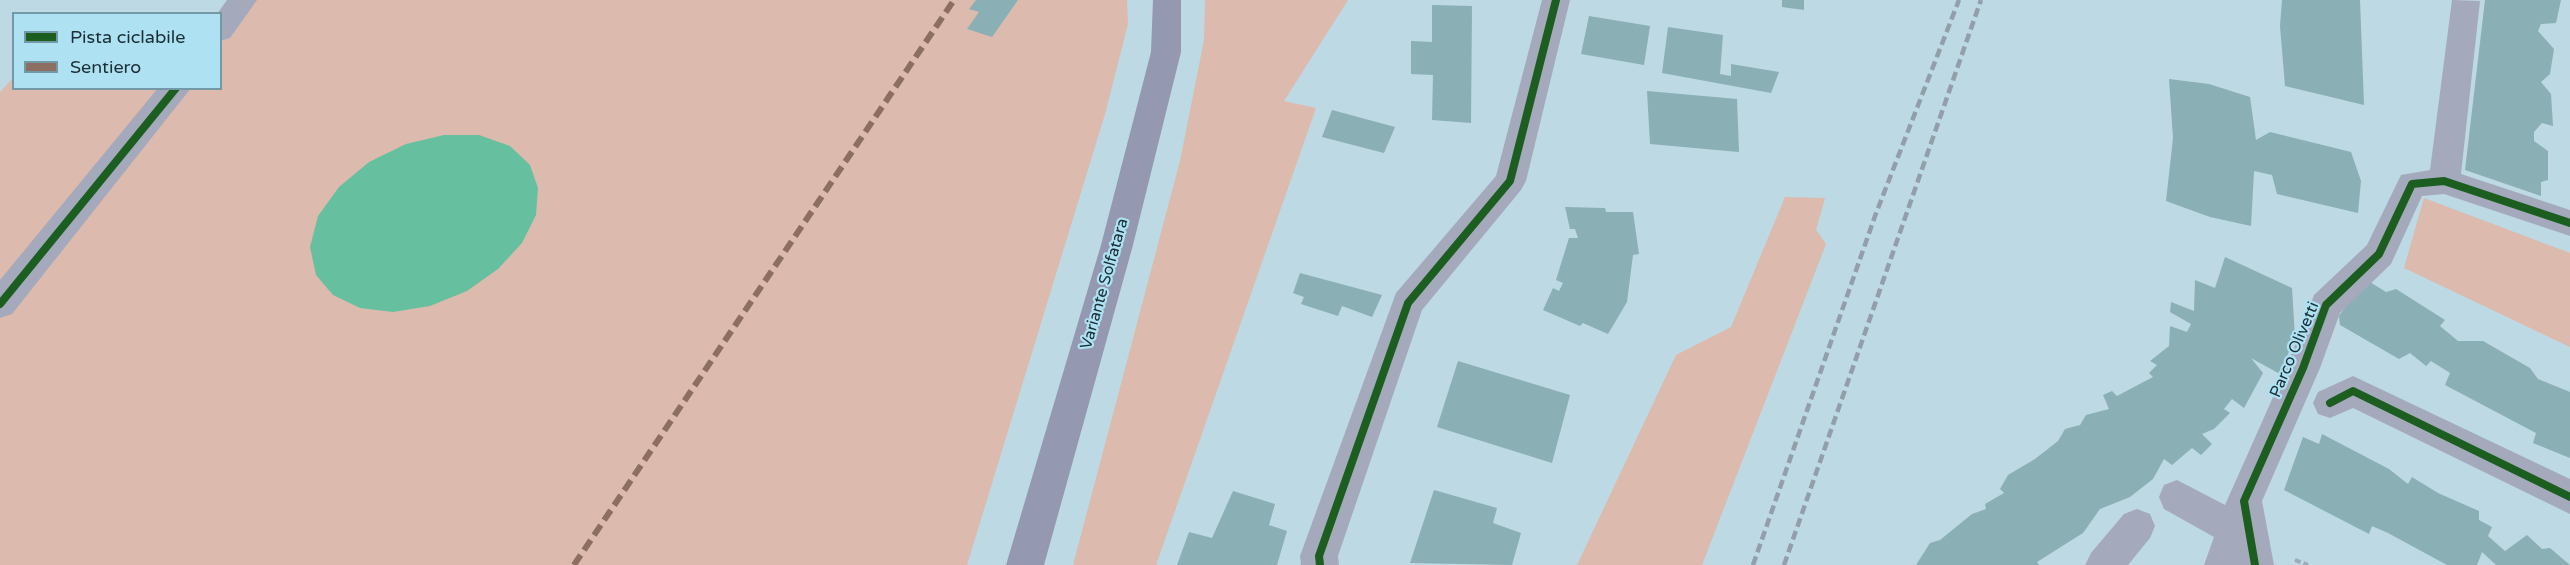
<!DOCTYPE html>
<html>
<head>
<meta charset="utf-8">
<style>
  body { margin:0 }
  #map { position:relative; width:2570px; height:565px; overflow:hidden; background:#bdd9e3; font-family:"Varela Round",sans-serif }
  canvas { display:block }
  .legend { position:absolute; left:12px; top:12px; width:210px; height:78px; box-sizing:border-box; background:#aee1f2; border:2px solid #7399a6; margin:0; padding:8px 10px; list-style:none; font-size:18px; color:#1a2e35 }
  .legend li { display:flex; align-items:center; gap:12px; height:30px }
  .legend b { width:30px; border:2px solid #7399a6 }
</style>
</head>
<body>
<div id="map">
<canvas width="2570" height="565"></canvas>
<ul class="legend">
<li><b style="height:8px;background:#1b5e20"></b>Pista ciclabile</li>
<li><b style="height:8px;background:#8d6e63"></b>Sentiero</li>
</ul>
</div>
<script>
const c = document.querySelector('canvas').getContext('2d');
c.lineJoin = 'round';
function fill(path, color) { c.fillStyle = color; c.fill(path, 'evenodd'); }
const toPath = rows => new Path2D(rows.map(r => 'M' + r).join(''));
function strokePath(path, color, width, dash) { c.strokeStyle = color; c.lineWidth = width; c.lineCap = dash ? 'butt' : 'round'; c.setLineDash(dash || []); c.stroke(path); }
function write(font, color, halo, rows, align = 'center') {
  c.font = font + ' "Varela Round",sans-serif'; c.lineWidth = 4.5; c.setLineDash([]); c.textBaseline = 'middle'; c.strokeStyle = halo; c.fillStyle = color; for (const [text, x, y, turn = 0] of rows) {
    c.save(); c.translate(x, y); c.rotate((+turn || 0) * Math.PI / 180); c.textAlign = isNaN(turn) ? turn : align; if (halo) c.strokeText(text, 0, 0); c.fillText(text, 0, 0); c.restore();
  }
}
fill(toPath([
  [254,0,1127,0,1128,24,1105,114,967,565,0,565,0,318,185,89,220,88,221,43],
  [1205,0,1348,0,1284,101,1316,108,1156,565,1073,565,1180,161,1204,40],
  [13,78,14,88,159,89,0,282,0,92],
  [1785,197,1825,198,1816,230,1826,244,1702,565,1577,565,1676,355,1731,327],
  [2424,198,2570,253,2570,347,2404,268]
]), '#dcbaad');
fill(toPath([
  [444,135,479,135,510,146,530,165,538,188,536,215,522,243,498,269,467,291,430,306,393,312,360,308,333,295,316,275,310,247,318,216,339,187,369,162,406,144]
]), '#66c0a0');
fill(toPath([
  [976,0,1018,0,992,37,967,29,979,12,969,9],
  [1782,0,1804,0,1804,10,1782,7],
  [2282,0,2360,0,2364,105,2285,86,2280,26],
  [2485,0,2561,0,2556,23,2541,24,2538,31,2554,49,2550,74,2541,82,2551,94,2553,126,2542,123,2534,132,2534,141,2548,151,2548,180,2541,182,2541,196,2465,170],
  [1432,5,1472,6,1471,123,1432,120,1433,75,1411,74,1411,41,1432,42],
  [1589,16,1650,26,1644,65,1581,54],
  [1668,27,1723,35,1720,74,1731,76,1731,64,1779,72,1771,93,1662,73],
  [2169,79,2209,84,2250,97,2256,140,2270,132,2351,152,2361,181,2358,213,2277,194,2272,175,2254,171,2251,226,2210,217,2166,201,2173,138],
  [1647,91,1737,99,1739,152,1650,144],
  [1332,110,1395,127,1384,153,1322,137],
  [1565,207,1605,208,1606,212,1633,212,1639,254,1633,255,1627,302,1608,334,1583,323,1580,326,1543,310,1553,288,1559,291,1563,283,1556,280,1569,238,1578,238,1575,229,1570,229],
  [2225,257,2292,288,2295,337,2280,374,2251,358,2263,373,2244,408,2232,399,2224,409,2230,413,2214,429,2202,434,2212,444,2201,455,2192,448,2172,465,2164,459,2153,479,2130,497,2100,509,2083,533,2037,562,2039,565,1916,565,1930,543,1940,540,1972,514,1986,509,1985,504,2004,493,2000,489,2008,475,2035,459,2058,441,2065,429,2080,425,2086,415,2109,409,2103,395,2112,391,2117,396,2153,377,2149,373,2157,365,2150,361,2169,346,2170,326,2187,332,2191,324,2170,312,2171,302,2194,311,2195,280,2215,288],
  [1300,273,1382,295,1372,317,1342,306,1338,316,1301,304,1304,297,1293,293],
  [2365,279,2386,292,2396,289,2445,320,2440,326,2458,341,2483,341,2530,368,2538,379,2570,392,2570,458,2533,443,2536,433,2445,385,2450,373,2431,361,2426,366,2410,353,2399,359,2340,325,2339,316],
  [1458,361,1570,395,1552,463,1437,427],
  [2322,434,2389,469,2408,484,2412,477,2438,493,2479,511,2479,520,2492,527,2488,536,2505,551,2527,535,2542,549,2550,548,2570,565,2496,565,2482,552,2477,565,2447,565,2388,533,2372,526,2369,534,2284,490,2303,437,2319,444],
  [1434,490,1497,508,1493,523,1521,533,1512,565,1410,563],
  [1233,491,1275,504,1269,525,1287,531,1277,565,1177,565,1189,532,1212,538]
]), '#8aafb5');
strokePath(toPath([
  [2295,560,2308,565]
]), '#9fa9b7', 4, [6, 3]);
fill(toPath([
  [227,0,257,0,230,38,220,41,220,14,217,14,227,0],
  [1542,0,1570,0,1526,181,1521,190,1422,310,1338,556,1339,565,1301,565,1300,556,1396,293,1496,176,1542,0],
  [2452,0,2480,1,2461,174,2570,210,2570,236,2444,194,2422,196,2391,264,2340,313,2320,368,2262,501,2274,565,2204,565,2214,537,2164,509,2159,497,2164,485,2177,480,2225,505,2286,368,2314,295,2367,245,2401,175,2430,170,2452,0],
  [158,88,191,88,12,314,0,318,0,280,158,88],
  [2353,376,2570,479,2570,514,2353,408,2330,418,2318,414,2313,403,2318,392,2353,376],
  [2137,509,2150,514,2155,526,2150,538,2128,565,2085,565,2091,553,2124,514,2137,509]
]), '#a4a9bc');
fill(toPath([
  [1153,0,1181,0,1181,52,1133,245,1044,565,1006,565,1101,245,1151,52,1153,0]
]), '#9498b1');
strokePath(toPath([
  [1753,565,1875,216,1959,0],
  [1784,565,1981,0]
]), '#939eab', 4.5, [9, 4.5]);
strokePath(toPath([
  [574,565,954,0]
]), '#8d6e63', 6, [12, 6]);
strokePath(toPath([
  [0,304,176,88],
  [2330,403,2353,391,2570,497],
  [1320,565,1319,556,1408,303,1510,181,1556,0],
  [2255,565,2244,501,2303,368,2326,305,2379,254,2412,184,2444,181,2570,223]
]), '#1b5e20', 8);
write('16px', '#1a2e35', '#aee1f2', [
  ["Variante Solfatara",1105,284,-74],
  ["Parco Olivetti",2295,350,-67]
]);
</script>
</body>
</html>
